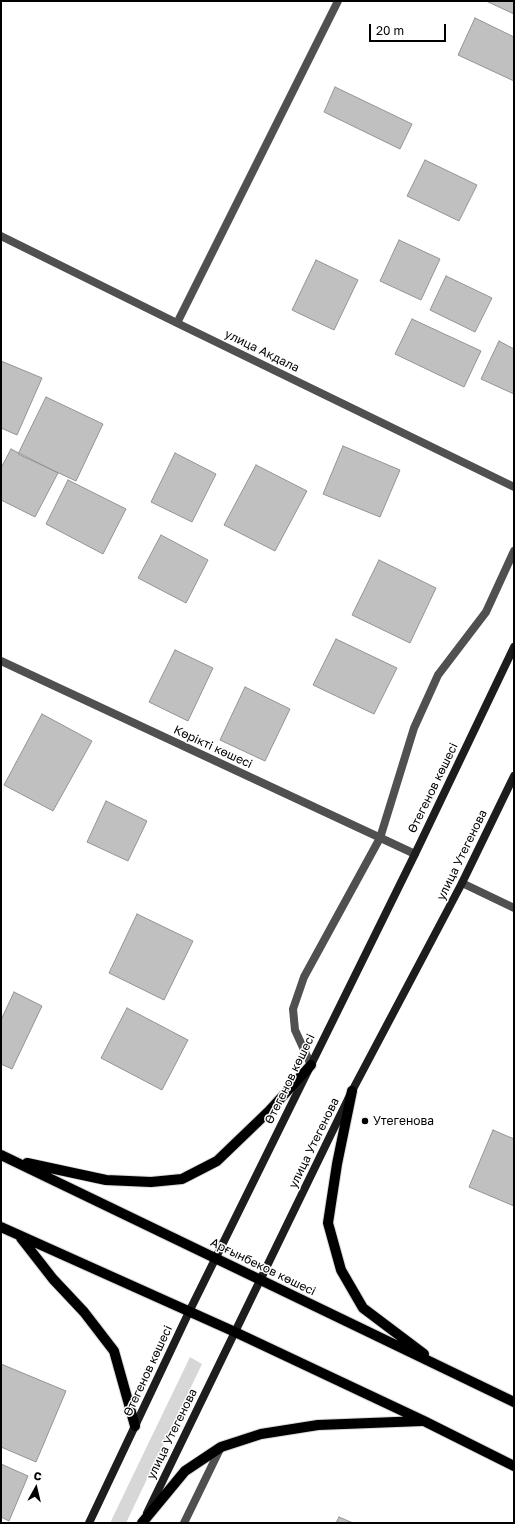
<!DOCTYPE html>
<html>
<head>
<meta charset="utf-8">
<style>
  body { margin:0 }
  #map { position:relative; width:515px; height:1524px; overflow:hidden; background:#fff; font-family:"Golos Text",sans-serif }
  canvas { display:block }
  .frame { position:absolute; inset:0; border:2px solid #000; pointer-events:none }
  .north { position:absolute; left:16px; top:1468px; width:40px; height:40px; -webkit-text-stroke:3px #fff; paint-order:stroke; rotate:8deg; font-size:11px; font-weight:700; line-height:16px; text-align:center; color:#000 }
  .north::after { content:''; display:block; margin:auto; width:14px; height:18px; background:#000; clip-path:polygon(50% 0,100% 100%,50% 72%,0 100%) }
  .scale { position:absolute; left:369px; top:24px; width:77px; height:18px; box-sizing:border-box; border:2px solid #000; border-top:0; padding-left:5px; font-size:12px; line-height:14px; white-space:nowrap; color:#000; -webkit-text-stroke:3px #fff; paint-order:stroke }
</style>
</head>
<body>
<div id="map">
<canvas width="515" height="1524"></canvas>
<div class="frame"></div>
<div class="north">С</div>
<div class="scale">20 m</div>
</div>
<script>
const c = document.querySelector('canvas').getContext('2d');
c.lineJoin = 'round';
function fill(path, color) { c.fillStyle = color; c.fill(path, 'evenodd'); }
const toPath = rows => new Path2D(rows.map(r => 'M' + r).join(''));
function strokePath(path, color, width, dash) { c.strokeStyle = color; c.lineWidth = width; c.lineCap = dash ? 'butt' : 'round'; c.setLineDash(dash || []); c.stroke(path); }
function write(font, color, halo, rows, align = 'center') {
  c.font = font + ' "Golos Text",sans-serif'; c.lineWidth = 3; c.setLineDash([]); c.textBaseline = 'middle'; c.strokeStyle = halo; c.fillStyle = color; for (const [text, x, y, turn = 0] of rows) {
    c.save(); c.translate(x, y); c.rotate((+turn || 0) * Math.PI / 180); c.textAlign = isNaN(turn) ? turn : align; if (halo) c.strokeText(text, 0, 0); c.fillText(text, 0, 0); c.restore();
  }
}
fill(toPath([
  [190,1357,202,1364,126,1523,110,1523]
]), '#d7d7d7');
const building = toPath([
  [486,1,514,1,514,14,486,1],
  [475,18,514,37,514,81,458,55,475,18],
  [335,87,412,124,400,149,324,112,335,87],
  [425,160,477,185,459,221,407,196,425,160],
  [399,240,440,259,421,300,380,281,399,240],
  [316,260,358,280,334,330,292,310,316,260],
  [446,276,492,298,475,332,430,310,446,276],
  [412,319,481,351,464,387,395,354,412,319],
  [499,341,514,349,514,394,481,379,499,341],
  [1,361,42,378,17,435,1,428,1,361],
  [46,397,103,424,76,481,18,454,46,397],
  [343,446,400,470,380,517,323,494,343,446],
  [11,449,58,473,35,517,1,500,1,468,11,449],
  [175,453,216,474,192,522,151,502,175,453],
  [256,465,307,491,275,551,224,525,256,465],
  [68,480,126,509,103,554,46,524,68,480],
  [161,535,208,560,186,603,138,578,161,535],
  [379,560,436,588,410,643,352,615,379,560],
  [336,639,397,668,374,714,313,685,336,639],
  [175,650,213,668,188,721,149,702,175,650],
  [245,687,290,709,265,761,220,740,245,687],
  [42,714,92,741,53,811,4,785,42,714],
  [106,801,147,821,128,861,87,842,106,801],
  [137,914,193,941,164,1000,109,973,137,914],
  [14,992,42,1006,12,1069,1,1064,1,1020,14,992],
  [127,1008,188,1040,162,1090,101,1058,127,1008],
  [493,1130,514,1139,514,1206,469,1187,493,1130],
  [1,1364,66,1391,36,1462,1,1447,1,1364],
  [1,1464,28,1476,9,1521,1,1517,1,1464],
  [339,1517,353,1523,336,1523,339,1517]
]);
fill(building, '#c0c0c0');
strokePath(building, '#949494', 1);
const primary = toPath([
  [352,1091,337,1164,328,1223,341,1270,363,1308,424,1354],
  [1,1155,514,1402],
  [27,1163,106,1180,151,1182,182,1179,217,1161,269,1111,311,1065],
  [1,1227,235,1332,424,1421,514,1466],
  [21,1238,53,1279,84,1312,114,1351,135,1426],
  [142,1523,185,1471,221,1447,261,1434,318,1425,422,1421]
]);
strokePath(primary, '#dbdbdb', 12);
strokePath(toPath([
  [1,236,177,323,514,487],
  [177,323,338,1],
  [1,661,415,854],
  [462,883,514,908],
  [311,1065,295,1030,293,1009,304,977,380,838,414,728,438,675,486,612,514,551],
  [184,1523,221,1447]
]), '#505050', 8);
strokePath(toPath([
  [147,1513,352,1091,462,883,514,776],
  [89,1523,189,1312,415,854,514,647]
]), '#1d1d1d', 8);
strokePath(primary, '#000', 10);
for (const [x, y, r, color] of [
  [365,1121,4,"#000"]
]) { const dot = new Path2D(); dot.arc(x, y, r, 0, 2 * Math.PI); c.fillStyle = color; c.fill(dot); strokePath(dot, '#fff', 1.5); }
write('12px', '#000', '#fff', [
  ["улица Акдала",262,351,26],
  ["Көрікті көшесі",213,747,25],
  ["Өтегенов көшесі",433,788,-64],
  ["улица Утегенова",462,855,-64],
  ["Өтегенов көшесі",290,1079,-64],
  ["улица Утегенова",314,1143,-64],
  ["Арғынбеков көшесі",263,1267,26],
  ["Өтегенов көшесі",148,1371,-65],
  ["улица Утегенова",172,1434,-64]
]);
write('12px', '#000', '#fff', [
  ["Утегенова",373,1121]
], 'left');
</script>
</body>
</html>
